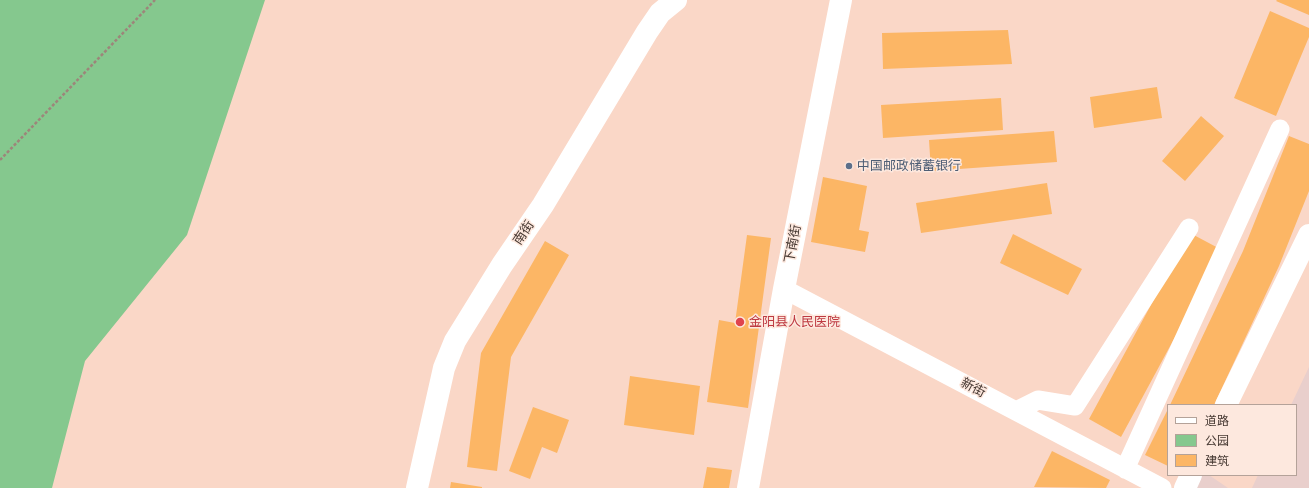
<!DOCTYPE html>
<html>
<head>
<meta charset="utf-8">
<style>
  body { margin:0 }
  #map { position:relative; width:1309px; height:488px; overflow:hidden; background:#fad7c7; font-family:"Noto Serif","Noto Sans SC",serif }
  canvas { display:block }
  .legend { position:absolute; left:1167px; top:404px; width:130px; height:72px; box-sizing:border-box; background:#fde8de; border:1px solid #b4a299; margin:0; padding:5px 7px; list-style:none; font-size:12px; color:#463832 }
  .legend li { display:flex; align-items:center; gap:8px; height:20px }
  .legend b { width:20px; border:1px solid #b4a299 }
</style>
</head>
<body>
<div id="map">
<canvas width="1309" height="488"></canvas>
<ul class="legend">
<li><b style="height:5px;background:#fff"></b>道路</li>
<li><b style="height:11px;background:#85c88e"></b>公园</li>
<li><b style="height:11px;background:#fcb665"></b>建筑</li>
</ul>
</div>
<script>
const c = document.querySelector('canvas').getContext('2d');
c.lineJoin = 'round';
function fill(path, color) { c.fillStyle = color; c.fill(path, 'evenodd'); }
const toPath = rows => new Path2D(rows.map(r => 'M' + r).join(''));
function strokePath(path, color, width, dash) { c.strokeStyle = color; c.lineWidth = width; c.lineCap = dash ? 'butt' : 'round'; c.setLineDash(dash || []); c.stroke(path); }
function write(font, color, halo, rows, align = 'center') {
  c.font = font + ' "Noto Serif","Noto Sans SC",serif'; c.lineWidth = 3; c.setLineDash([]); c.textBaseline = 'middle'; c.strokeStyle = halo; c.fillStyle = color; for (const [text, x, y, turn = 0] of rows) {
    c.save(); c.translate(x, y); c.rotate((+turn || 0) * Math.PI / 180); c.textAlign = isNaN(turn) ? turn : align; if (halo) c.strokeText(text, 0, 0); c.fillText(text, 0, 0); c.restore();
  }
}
fill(toPath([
  [1309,367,1309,488,1252,488,1258,475,1296,475,1296,405,1291,405],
  [1191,475,1209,475,1228,488,1185,488]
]), '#e9cfcc');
fill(toPath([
  [0,0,265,0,187,235,85,361,52,488,0,488]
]), '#85c88e');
fill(toPath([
  [1277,0,1309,0,1309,15,1276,1],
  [1270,11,1309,28,1309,37,1276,116,1234,98],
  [1008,30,1012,64,883,69,882,33],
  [1157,87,1162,118,1094,128,1090,97],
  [1001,98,1003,130,883,138,881,105],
  [1201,116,1224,136,1185,181,1162,161],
  [1054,131,1057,162,931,171,929,140],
  [1289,136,1309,144,1309,191,1279,266,1214,405,1170,405,1243,251],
  [823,177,867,186,859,230,869,232,865,252,811,242],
  [1047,183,1052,214,921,233,916,203],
  [1190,233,1222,250,1121,437,1089,419],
  [1013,234,1082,269,1068,295,1000,263],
  [747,235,771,238,748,408,707,402,719,320,735,323],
  [545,241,569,255,511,357,497,471,467,467,481,353],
  [630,376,700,386,694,435,624,425],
  [533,407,569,420,557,453,542,447,530,479,509,471],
  [1168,409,1168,466,1145,455],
  [1052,451,1110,480,1106,488,1034,487],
  [707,467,732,470,729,488,703,488],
  [451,482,482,487,482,488,450,488]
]), '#fcb665');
strokePath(toPath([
  [0,160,155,0]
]), '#9d857a', 2.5, [3, 2]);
strokePath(toPath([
  [784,289,1162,488],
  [1016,411,1038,400,1075,406,1189,228],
  [1125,469,1280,129]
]), '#fff', 19);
strokePath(toPath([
  [1226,405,1309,235],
  [417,488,444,368,455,341,502,265,543,205,647,32,660,13,676,0],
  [748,488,784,289,841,0],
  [1185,488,1191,475]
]), '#fff', 22);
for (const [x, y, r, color] of [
  [849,166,4,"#5c6f8a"],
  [740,322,5,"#e0444e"]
]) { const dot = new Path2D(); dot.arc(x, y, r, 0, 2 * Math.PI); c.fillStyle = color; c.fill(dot); strokePath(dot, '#fde8de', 1.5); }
write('13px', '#4e5e75', '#fde8de', [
  ["中国邮政储蓄银行",857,166]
], 'left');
write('13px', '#463832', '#fde8de', [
  ["南街",524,233,-56],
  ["下南街",793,244,-79],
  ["新街",973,388,28]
]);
write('13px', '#be3a42', '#fde8de', [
  ["金阳县人民医院",749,322]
], 'left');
</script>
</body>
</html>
